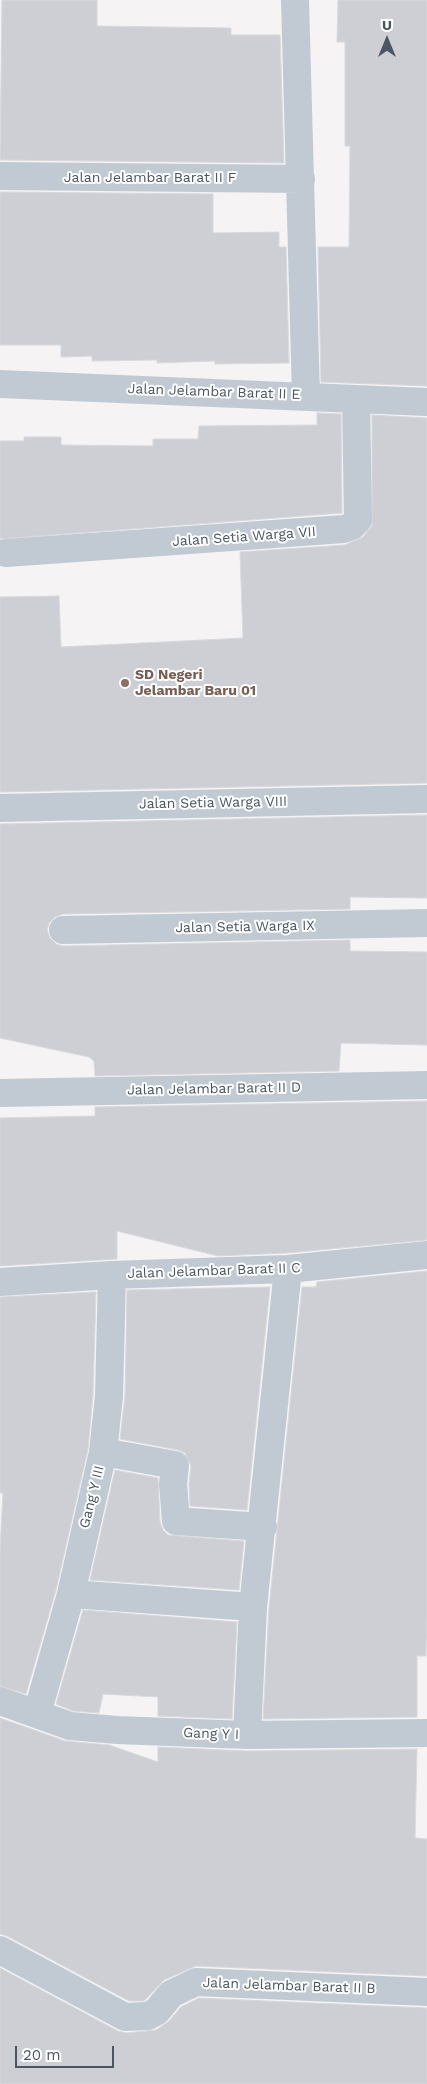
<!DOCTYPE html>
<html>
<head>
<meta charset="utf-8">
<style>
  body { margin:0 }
  #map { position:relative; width:427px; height:2084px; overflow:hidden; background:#f5f3f3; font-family:"Work Sans",sans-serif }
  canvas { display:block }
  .north { position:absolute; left:362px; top:15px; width:50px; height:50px; -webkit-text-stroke:4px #fff; paint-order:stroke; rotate:0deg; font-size:14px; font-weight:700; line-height:20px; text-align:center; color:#4a5661 }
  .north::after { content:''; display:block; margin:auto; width:18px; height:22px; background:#4a5661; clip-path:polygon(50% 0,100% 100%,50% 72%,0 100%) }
  .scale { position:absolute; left:15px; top:2046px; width:99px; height:22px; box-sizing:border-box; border:2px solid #4a5661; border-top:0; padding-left:6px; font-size:15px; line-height:18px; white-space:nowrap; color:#4a5661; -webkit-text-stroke:4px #fff; paint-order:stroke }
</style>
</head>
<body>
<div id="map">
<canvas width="427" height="2084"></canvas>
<div class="north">U</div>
<div class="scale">20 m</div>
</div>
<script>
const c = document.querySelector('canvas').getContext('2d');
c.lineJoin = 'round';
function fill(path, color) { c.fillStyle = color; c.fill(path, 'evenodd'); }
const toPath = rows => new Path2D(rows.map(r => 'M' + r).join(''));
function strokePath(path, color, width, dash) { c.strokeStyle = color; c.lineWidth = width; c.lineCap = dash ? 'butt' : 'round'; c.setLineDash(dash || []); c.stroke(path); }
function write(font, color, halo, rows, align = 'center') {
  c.font = font + ' "Work Sans",sans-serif'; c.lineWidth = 4; c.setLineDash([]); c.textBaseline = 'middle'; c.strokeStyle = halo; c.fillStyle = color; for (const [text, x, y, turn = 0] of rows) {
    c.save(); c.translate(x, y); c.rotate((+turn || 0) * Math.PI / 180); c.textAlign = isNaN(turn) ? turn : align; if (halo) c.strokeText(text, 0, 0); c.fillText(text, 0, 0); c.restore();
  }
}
const building = toPath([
  [2,0,97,0,97,26,231,28,231,35,280,35,284,163,0,160,2,0],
  [338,0,427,0,427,386,321,382,318,247,349,247,350,146,345,146,345,42,337,42,338,0],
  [0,192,213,194,213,233,279,232,279,247,286,247,289,363,215,364,215,361,157,363,157,360,92,361,92,356,61,357,61,345,0,345,0,192],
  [317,413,341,414,342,513,0,539,0,441,24,441,24,437,61,437,61,445,153,446,153,439,198,439,199,426,317,425,317,413],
  [372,415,427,418,427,783,0,792,0,597,59,596,61,647,243,638,240,552,345,545,363,537,372,526,372,415],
  [427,815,427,898,350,897,350,909,63,914,55,917,49,923,47,930,50,938,56,944,63,946,350,940,350,951,427,952,427,1045,341,1043,339,1071,95,1076,94,1061,89,1057,0,1038,0,824,427,815],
  [427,1101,427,1240,287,1253,218,1256,117,1231,117,1259,0,1266,0,1118,95,1116,95,1107,427,1101],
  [427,1271,427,1614,426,1656,417,1656,417,1717,263,1719,269,1608,302,1287,316,1287,317,1282,427,1271],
  [270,1287,247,1510,190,1506,189,1484,191,1466,185,1453,178,1450,120,1439,125,1396,127,1290,270,1287],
  [96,1292,93,1395,88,1449,56,1590,26,1694,0,1686,0,1549,3,1493,0,1493,0,1297,96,1292],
  [115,1470,158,1478,160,1522,163,1530,168,1535,244,1541,239,1590,90,1580,115,1470],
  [83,1610,237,1622,232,1719,158,1716,158,1697,103,1694,99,1713,73,1711,56,1704,83,1610],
  [0,1718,65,1741,109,1745,158,1762,158,1747,247,1751,417,1749,415,1838,427,1839,427,1976,196,1966,164,1980,144,2001,129,2001,7,1936,0,1934,0,1718],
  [0,1968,118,2031,126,2033,156,2030,169,2021,181,2007,199,1998,427,2008,427,2084,0,2084,0,1968]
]);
fill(building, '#cdcfd5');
strokePath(building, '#d7d9de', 1);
strokePath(toPath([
  [295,0,306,396],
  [0,176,301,179],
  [0,384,427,402],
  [6,553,344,529,352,526,358,520,356,399],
  [0,808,427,799],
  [63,930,427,923],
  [0,1093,427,1085],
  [0,1282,112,1275,288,1269,427,1255],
  [103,1452,175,1465,173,1484,176,1521,263,1527],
  [71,1594,253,1607],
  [0,1701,70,1726,117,1730,247,1735,427,1733],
  [37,1714,71,1594,103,1452,109,1396,112,1275],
  [247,1735,253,1607,288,1269],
  [0,1950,125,2017,148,2016,157,2011,171,1994,196,1982,427,1992]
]), '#c1cad2', 28);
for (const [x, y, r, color] of [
  [125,683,5,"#8d6e63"]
]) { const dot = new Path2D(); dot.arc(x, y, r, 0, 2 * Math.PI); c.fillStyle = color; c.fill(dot); strokePath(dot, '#fff', 2); }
write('14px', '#4a5661', '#fff', [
  ["Jalan Jelambar Barat II F",150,178],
  ["Jalan Jelambar Barat II E",214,392,2],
  ["Jalan Setia Warga VII",244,537,-4],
  ["Jalan Setia Warga VIII",213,803,-1],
  ["Jalan Setia Warga IX",245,927,-1],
  ["Jalan Jelambar Barat II D",214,1089,-1],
  ["Jalan Jelambar Barat II C",214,1271,-2],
  ["Gang Y III",92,1497,-76],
  ["Gang Y I",211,1734,2],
  ["Jalan Jelambar Barat II B",289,1986,2]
]);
write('bold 14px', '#785e54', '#fff', [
  ["SD Negeri",135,675],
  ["Jelambar Baru 01",135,691]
], 'left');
</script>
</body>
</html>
